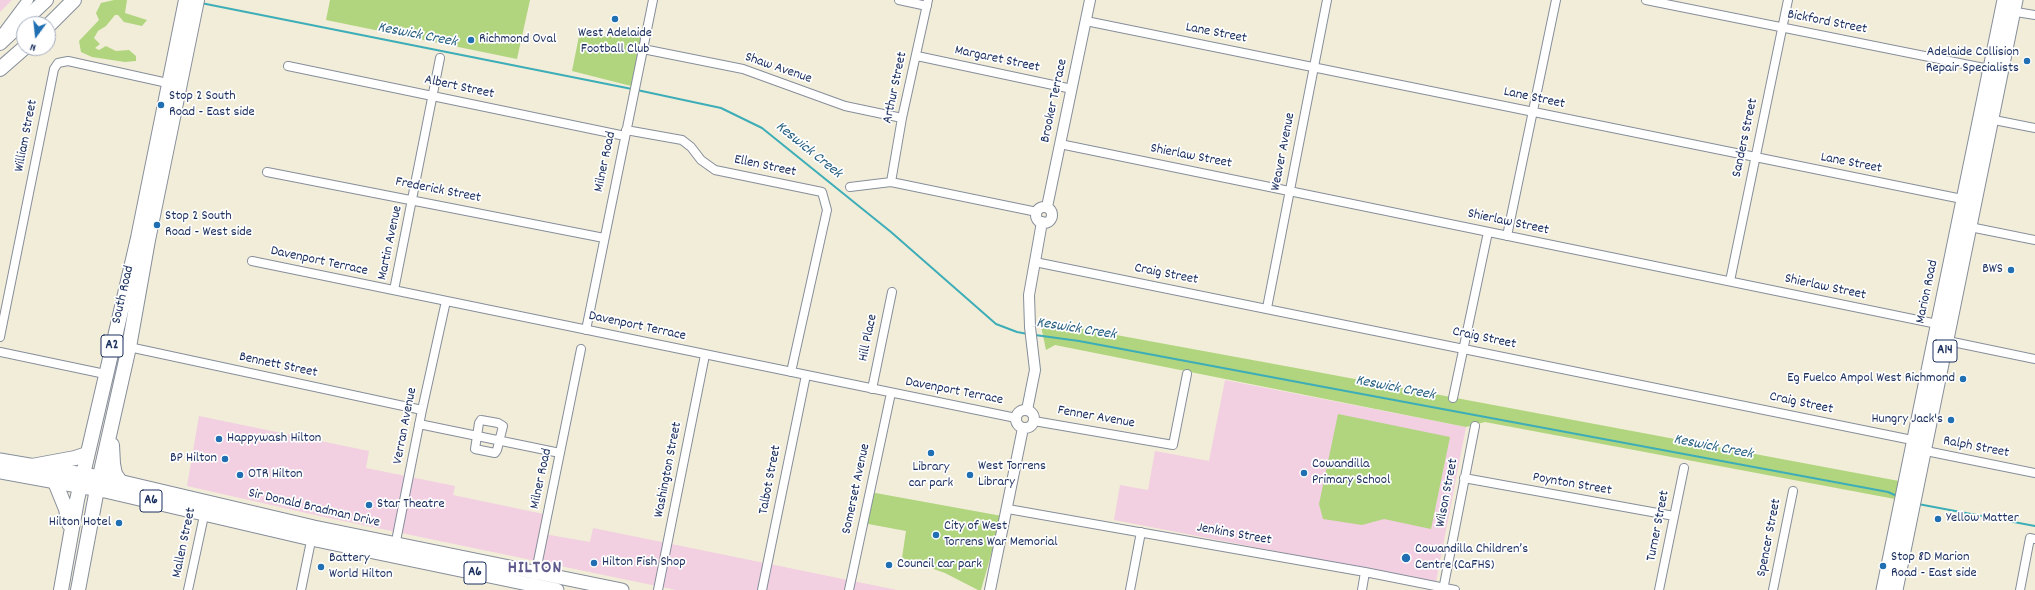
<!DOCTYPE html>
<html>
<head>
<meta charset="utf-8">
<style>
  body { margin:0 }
  #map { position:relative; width:2035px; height:590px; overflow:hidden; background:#f2edd8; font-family:Dekko,sans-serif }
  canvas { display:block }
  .north { position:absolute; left:16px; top:16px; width:40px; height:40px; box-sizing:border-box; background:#fff; border:1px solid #a4acbf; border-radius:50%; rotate:195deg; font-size:11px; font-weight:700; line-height:16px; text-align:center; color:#1b2f5e }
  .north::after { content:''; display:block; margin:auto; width:14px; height:18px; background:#1f6fb2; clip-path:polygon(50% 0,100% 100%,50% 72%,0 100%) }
</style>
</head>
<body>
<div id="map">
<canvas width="2035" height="590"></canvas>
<div class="north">N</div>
</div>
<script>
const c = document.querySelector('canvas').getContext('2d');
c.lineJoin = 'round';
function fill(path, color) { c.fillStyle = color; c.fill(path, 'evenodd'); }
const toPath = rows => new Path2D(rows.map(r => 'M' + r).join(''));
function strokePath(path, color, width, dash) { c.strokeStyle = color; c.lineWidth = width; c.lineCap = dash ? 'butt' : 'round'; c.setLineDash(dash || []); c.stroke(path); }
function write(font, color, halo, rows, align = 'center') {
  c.font = font + ' Dekko,sans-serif'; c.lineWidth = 3.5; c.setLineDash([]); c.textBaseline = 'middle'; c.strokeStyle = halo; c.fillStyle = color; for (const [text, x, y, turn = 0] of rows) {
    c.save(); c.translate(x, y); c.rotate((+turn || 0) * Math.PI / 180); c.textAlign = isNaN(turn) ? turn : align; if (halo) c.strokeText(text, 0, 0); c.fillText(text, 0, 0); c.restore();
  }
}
fill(toPath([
  [0,0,12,0,0,12],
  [1225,380,1466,427,1436,582,1114,520,1120,485,1148,490,1155,451,1209,461],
  [199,416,369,451,366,468,455,486,453,495,548,515,544,534,590,542,593,528,897,590,676,590,324,517,187,486]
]), '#f2cfe1');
fill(toPath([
  [114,0,127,0,125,13,147,20,142,26,124,22,118,15,115,15,106,26,98,31,94,38,100,44,95,48,99,50,106,46,116,51,129,50,136,56,136,61,125,62,92,57,81,52,79,41,99,20,96,13,101,3],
  [330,0,530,0,517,59,326,20],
  [579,36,645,37,635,87,572,71],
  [1040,321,1296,368,1899,481,1895,499,1485,422,1466,427,1055,345,1046,350],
  [1338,414,1450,437,1431,529,1384,519,1362,525,1323,519,1319,504],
  [870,492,1002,516,981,590,978,590,945,573,902,558,906,531,863,523]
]), '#b0d57e');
strokePath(toPath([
  [201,3,632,89],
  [637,90,721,108,762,128,891,232,996,324,1017,332,1028,334],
  [1035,335,1079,341,1335,389,1888,492,1897,496],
  [1918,504,2035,526]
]), '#3dadb8', 2);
const minor = toPath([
  [899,0,927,6],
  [928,0,902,118,891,182,1037,212],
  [1646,0,1994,70],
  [2010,11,2035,15],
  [1086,21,1967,200],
  [643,49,743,69,845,106,902,118],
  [917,56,1072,89],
  [288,66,625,136],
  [1989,119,2035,128],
  [626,130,682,140,691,147,701,160,715,170,822,192,827,210,791,372],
  [1060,144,1942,325],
  [267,172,604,238],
  [850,187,891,182],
  [1965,226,2035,240],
  [1507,236,1556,0],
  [252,261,1016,418],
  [1035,262,1917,441],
  [1730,281,1788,0],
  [394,290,440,58],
  [1267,308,1327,0],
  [586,330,653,0],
  [0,337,54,69,58,63,68,61,172,84],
  [1943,340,2035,359],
  [129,347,422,410],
  [0,352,105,374],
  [872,389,892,292],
  [1453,398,1488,232],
  [481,420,498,423,503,426,497,450,495,453,475,449,479,423,481,420],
  [1034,421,1173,445,1187,374],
  [419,424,560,453],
  [1921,450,2035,473],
  [1464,478,1674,516],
  [1008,509,1365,572,1455,590],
  [395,546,422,410,446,301],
  [535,576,581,349],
  [188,590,205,511],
  [301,590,312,536],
  [658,590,705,355],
  [762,590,806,375],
  [849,590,891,393],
  [1130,590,1141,532],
  [1362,590,1365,572],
  [1443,590,1475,426],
  [1659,590,1684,468],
  [1773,590,1793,491],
  [2020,590,2030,538,2035,539]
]);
const tertiary = toPath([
  [1,36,28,0],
  [1047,207,1090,0],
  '1036 215a8 8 0 1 1 16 0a8 8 0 1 1-16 0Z',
  [1027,410,1035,370,1030,327,1029,295,1042,222],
  '1016 419a9 9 0 1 1 18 0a9 9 0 1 1-18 0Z',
  [990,590,1023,428]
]);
const primary = toPath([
  [0,460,106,478,314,527,622,590],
  [0,472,105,491,311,539,557,590],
  [1883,590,2004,0],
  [1896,590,2016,0]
]);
const trunk = toPath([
  [48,26,74,0],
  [0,43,46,0],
  [0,69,24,48],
  [112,445,113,464,115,474,119,480],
  [32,466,75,458,87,454],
  [55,482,66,509,69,524],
  [61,590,77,500,138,238,186,0],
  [78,590,97,489,129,347,148,240,197,0]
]);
strokePath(minor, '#868e9b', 10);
strokePath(tertiary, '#868e9b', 12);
strokePath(primary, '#868e9b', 15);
strokePath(trunk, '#868e9b', 16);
strokePath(minor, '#fff', 8);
strokePath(tertiary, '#fff', 10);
strokePath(primary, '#fff', 13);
strokePath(trunk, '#fff', 14);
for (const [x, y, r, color] of [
  [615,19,4,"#1f6fb2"],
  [471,40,4,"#1f6fb2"],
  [2027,61,4,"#1f6fb2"],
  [161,105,4,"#1f6fb2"],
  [157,225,4,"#1f6fb2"],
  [2011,270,4,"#1f6fb2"],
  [1963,379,4,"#1f6fb2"],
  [1951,420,4,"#1f6fb2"],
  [219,439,4,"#1f6fb2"],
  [931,453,4,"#1f6fb2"],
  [225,459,4,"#1f6fb2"],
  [1304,473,4,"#1f6fb2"],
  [240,475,4,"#1f6fb2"],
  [970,475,4,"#1f6fb2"],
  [369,505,4,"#1f6fb2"],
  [1938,519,4,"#1f6fb2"],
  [119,523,4,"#1f6fb2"],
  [936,535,4,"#1f6fb2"],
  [1406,558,5,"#1f6fb2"],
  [594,563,4,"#1f6fb2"],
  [889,565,4,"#1f6fb2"],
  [1883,566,4,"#1f6fb2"],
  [321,567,4,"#1f6fb2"]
]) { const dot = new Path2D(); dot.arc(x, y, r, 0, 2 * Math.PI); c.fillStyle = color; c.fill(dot); strokePath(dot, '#fff', 1.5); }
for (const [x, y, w] of [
  [112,346,22],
  [1945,351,24],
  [151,501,22],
  [475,573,22]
]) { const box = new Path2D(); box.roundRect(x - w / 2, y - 11, w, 22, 3); c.fillStyle = '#fff'; c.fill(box); strokePath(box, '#1b2f5e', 1); }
write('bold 13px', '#1b2f5e', null, [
  ["A2",112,346],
  ["A14",1945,351],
  ["A6",151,501],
  ["A6",475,573]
]);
write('14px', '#1b2f5e', '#fff', [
  ["Bickford Street",1827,23,11],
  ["Lane Street",1216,34,11],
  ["Margaret Street",997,60,12],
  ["Shaw Avenue",778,69,19],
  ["Albert Street",459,88,12],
  ["Arthur Street",896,88,-78],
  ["Lane Street",1534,99,12],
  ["Brooker Terrace",1055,101,-78],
  ["William Street",27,136,-79],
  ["Sanders Street",1746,138,-78],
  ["Weaver Avenue",1284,152,-79],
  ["Shierlaw Street",1191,157,11],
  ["Milner Road",606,162,-78],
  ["Lane Street",1851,164,11],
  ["Ellen Street",765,167,12],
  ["Frederick Street",438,191,11],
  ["Shierlaw Street",1508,223,12],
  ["Martin Avenue",391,243,-78],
  ["Davenport Terrace",319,262,12],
  ["Craig Street",1166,275,11],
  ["Shierlaw Street",1825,288,12],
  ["Marion Road",1928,292,-78],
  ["South Road",124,295,-77],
  ["Davenport Terrace",637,327,12],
  ["Hill Place",869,338,-78],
  ["Craig Street",1484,339,12],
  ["Bennett Street",278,366,12],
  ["Davenport Terrace",954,392,11],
  ["Craig Street",1801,404,12],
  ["Fenner Avenue",1096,418,10],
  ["Verran Avenue",406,426,-79],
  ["Ralph Street",1976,448,11],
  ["Washington Street",669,470,-79],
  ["Milner Road",542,479,-78],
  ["Talbot Street",771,480,-79],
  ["Poynton Street",1572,485,10],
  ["Somerset Avenue",857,489,-78],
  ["Wilson Street",1448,493,-79],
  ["Sir Donald Bradman Drive",314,509,13],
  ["Turner Street",1659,526,-79],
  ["Jenkins Street",1234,535,10],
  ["Spencer Street",1770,538,-79],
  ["Mallen Street",185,543,-78]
]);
write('14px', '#1b2f5e', '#fff', [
  ["West Adelaide",615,34,"center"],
  ["Football Club",615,50,"center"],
  ["Richmond Oval",479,40],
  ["Adelaide Collision",2019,53,"right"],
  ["Repair Specialists",2019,69,"right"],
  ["Stop 2 South",169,97],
  ["Road - East side",169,113],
  ["Stop 2 South",165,217],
  ["Road - West side",165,233],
  ["BWS",2003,270,"right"],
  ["Eg Fuelco Ampol West Richmond",1955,379,"right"],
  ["Hungry Jack's",1943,420,"right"],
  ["Happywash Hilton",227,439],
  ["BP Hilton",217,459,"right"],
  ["Cowandilla",1312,465],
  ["Primary School",1312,481],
  ["West Torrens",978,467],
  ["Library",978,483],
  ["Library",931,468,"center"],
  ["car park",931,484,"center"],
  ["OTR Hilton",248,475],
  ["Star Theatre",377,505],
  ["Yellow Matter",1946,519],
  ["Hilton Hotel",111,523,"right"],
  ["City of West",944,527],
  ["Torrens War Memorial",944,543],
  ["Cowandilla Children’s",1415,550],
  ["Centre (CaFHS)",1415,566],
  ["Stop 8D Marion",1891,558],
  ["Road - East side",1891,574],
  ["Battery",329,559],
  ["World Hilton",329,575],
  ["Hilton Fish Shop",602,563],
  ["Council car park",897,565]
], 'left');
write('italic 15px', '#296182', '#fff', [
  ["Keswick Creek",417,36,11],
  ["Keswick Creek",808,151,39],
  ["Keswick Creek",1076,330,9],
  ["Keswick Creek",1395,389,11],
  ["Keswick Creek",1713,448,11]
]);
c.letterSpacing = '1px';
write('bold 18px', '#605b8d', '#fff', [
  ["HILTON",535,570]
]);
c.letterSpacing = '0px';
</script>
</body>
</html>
